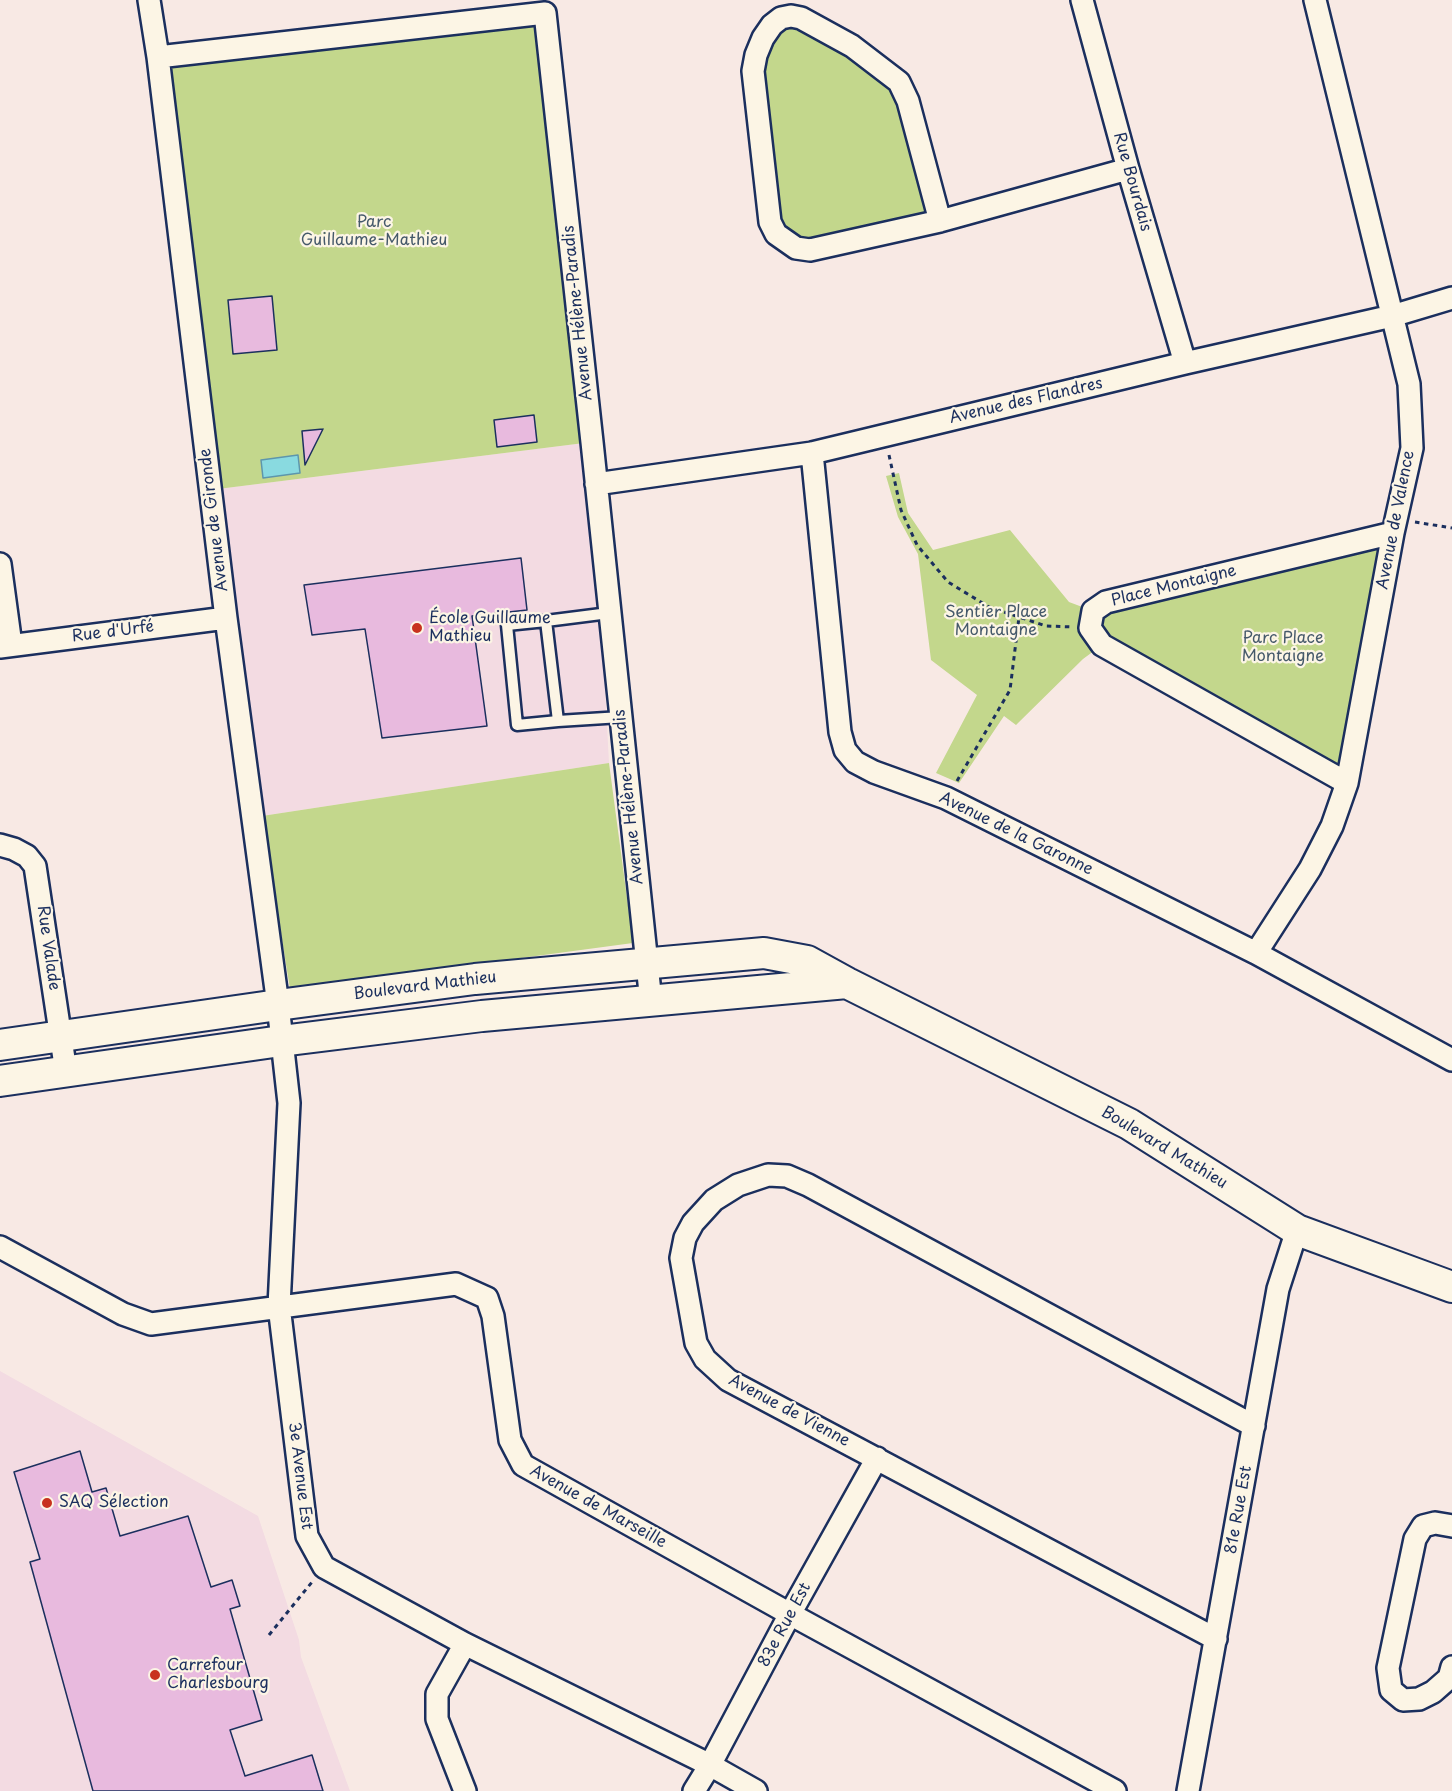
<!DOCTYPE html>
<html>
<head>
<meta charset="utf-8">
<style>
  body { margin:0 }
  canvas { display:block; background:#f8e9e4 }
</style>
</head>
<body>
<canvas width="1452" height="1791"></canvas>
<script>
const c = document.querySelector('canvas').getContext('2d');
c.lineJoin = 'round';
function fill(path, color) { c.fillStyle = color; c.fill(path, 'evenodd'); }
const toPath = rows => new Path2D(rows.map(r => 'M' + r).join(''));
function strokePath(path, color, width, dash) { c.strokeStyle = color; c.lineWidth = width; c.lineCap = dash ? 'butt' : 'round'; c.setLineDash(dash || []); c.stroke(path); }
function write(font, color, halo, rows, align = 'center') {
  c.font = font + ' "Playpen Sans",sans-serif'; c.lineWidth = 4.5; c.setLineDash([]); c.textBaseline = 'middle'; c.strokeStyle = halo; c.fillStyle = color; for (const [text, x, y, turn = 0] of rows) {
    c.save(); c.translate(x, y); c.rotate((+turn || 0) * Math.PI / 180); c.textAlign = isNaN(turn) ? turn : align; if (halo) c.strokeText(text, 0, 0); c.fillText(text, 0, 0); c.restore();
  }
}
fill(toPath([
  [592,442,609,763,262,816,210,490],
  [0,1371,258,1516,299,1640,301,1657,350,1791,0,1791]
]), '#f3dbe2');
fill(toPath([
  [545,13,592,442,210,490,158,57],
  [781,18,892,75,940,221,810,250,776,234,756,55],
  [899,473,908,513,933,550,1010,530,1069,602,1093,611,1393,533,1347,783,1102,645,1083,659,1016,725,1004,716,959,783,936,773,977,695,931,660,918,554,898,517,886,476],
  [609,763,633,943,290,989,262,816]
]), '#c3d78c');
const water = toPath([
  [298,455,300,473,263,478,261,460,298,455]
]);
fill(water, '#89dae0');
strokePath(water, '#5d96ac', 1.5);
const building = toPath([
  [272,296,277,350,233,354,228,300,272,296],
  [534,415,537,442,497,447,494,420,534,415],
  [323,429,305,465,302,431,323,429],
  [521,558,527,610,472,616,487,726,382,738,365,629,312,635,304,585,521,558],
  [80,1451,92,1492,106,1488,120,1536,188,1516,211,1587,232,1580,240,1606,230,1609,262,1720,230,1730,245,1776,312,1755,323,1791,93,1791,30,1562,40,1559,14,1472,80,1451]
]);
fill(building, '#e8bade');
strokePath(building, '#1b2f5e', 1.5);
const lane = toPath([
  [609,613,546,621,558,721,621,717],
  [546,621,507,625,517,725,558,721]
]);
const street = toPath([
  [149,0,158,57,226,618,278,1005,289,1103,279,1306,307,1536,324,1567,465,1644,710,1765,756,1791],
  [1082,0,1128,169,1185,363],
  [158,57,545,13,592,442,651,1002],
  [940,221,908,101,899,82,852,46,801,18,791,16,781,18,772,25,763,38,756,55,753,71,770,222,776,234,796,248,810,250,940,221,1128,169],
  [812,453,840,732,845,750,855,762,874,772,946,798,1256,953,1452,1060],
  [596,484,812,453,1185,363,1392,316,1452,298],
  [0,564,11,645],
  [0,647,226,618],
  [1347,783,1102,645,1090,628,1093,611,1106,602,1393,533],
  [0,845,14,849,27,856,35,866,66,1072],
  [1256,953,1310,869,1332,826,1347,783,1393,533,1412,448,1409,384,1315,0],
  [0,1247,123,1314,151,1324,456,1284,487,1298,493,1316,510,1440,523,1465,790,1614,1115,1791],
  [1452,1526,1435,1523,1423,1526,1415,1539,1388,1668,1391,1690,1403,1700,1419,1699,1433,1692,1449,1678,1452,1667],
  [1216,1639,728,1380,705,1359,696,1343,681,1258,685,1238,693,1223,714,1200,738,1185,768,1175,787,1176,808,1185,1254,1426],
  [465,1644,437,1694,437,1719,465,1791],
  [694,1791,710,1765,790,1614,877,1458],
  [1188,1791,1278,1289,1297,1230]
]);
const secondary = toPath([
  [0,1045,278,1005,475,979,764,953,807,961,847,983,1129,1124,1297,1230,1452,1287],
  [0,1081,281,1041,482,1016,847,983]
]);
strokePath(lane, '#1b2f5e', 15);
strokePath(street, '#1b2f5e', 26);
strokePath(secondary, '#1b2f5e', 34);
strokePath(toPath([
  [889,455,901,510,917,545,948,582,989,607,1046,626,1073,627],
  [1415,522,1452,528],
  [957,781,1010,690,1019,617],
  [269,1635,312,1582]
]), '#1b2f5e', 3, [4.5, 4.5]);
strokePath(lane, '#fcf5e5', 10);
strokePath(street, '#fcf5e5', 21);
strokePath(secondary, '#fcf5e5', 30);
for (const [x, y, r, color] of [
  [417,628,6,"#c8321e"],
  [47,1503,6,"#c8321e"],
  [155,1675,6,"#c8321e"]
]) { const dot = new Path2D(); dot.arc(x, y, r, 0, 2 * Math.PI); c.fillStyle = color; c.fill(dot); strokePath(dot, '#fcf5e5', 2); }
write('16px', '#1b2f5e', '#fcf5e5', [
  ["Rue Bourdais",1132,182,74],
  ["Avenue Hélène-Paradis",578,313,-96],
  ["Avenue des Flandres",1026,401,-13],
  ["Avenue de Gironde",214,520,-97],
  ["Avenue de Valence",1396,520,-79],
  ["Place Montaigne",1174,586,-14],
  ["Rue d'Urfé",113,632,-7],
  ["Avenue Hélène-Paradis",629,797,-96],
  ["Avenue de la Garonne",1016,834,26],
  ["Rue Valade",48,948,82],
  ["Boulevard Mathieu",425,986,-7],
  ["Boulevard Mathieu",1164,1148,31],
  ["Avenue de Vienne",789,1411,28],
  ["3e Avenue Est",300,1476,83],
  ["Avenue de Marseille",598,1507,29],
  ["81e Rue Est",1239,1510,-80],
  ["83e Rue Est",785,1625,-62]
]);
write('16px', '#45596a', '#fcf5e5', [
  ["Parc",374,223],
  ["Guillaume-Mathieu",374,241],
  ["Sentier Place",996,613],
  ["Montaigne",996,631],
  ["Parc Place",1283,639],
  ["Montaigne",1283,657]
]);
write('16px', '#1b2f5e', '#fcf5e5', [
  ["École Guillaume",429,619],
  ["Mathieu",429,637],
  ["SAQ Sélection",59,1503],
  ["Carrefour",167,1666],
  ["Charlesbourg",167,1684]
], 'left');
</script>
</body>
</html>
